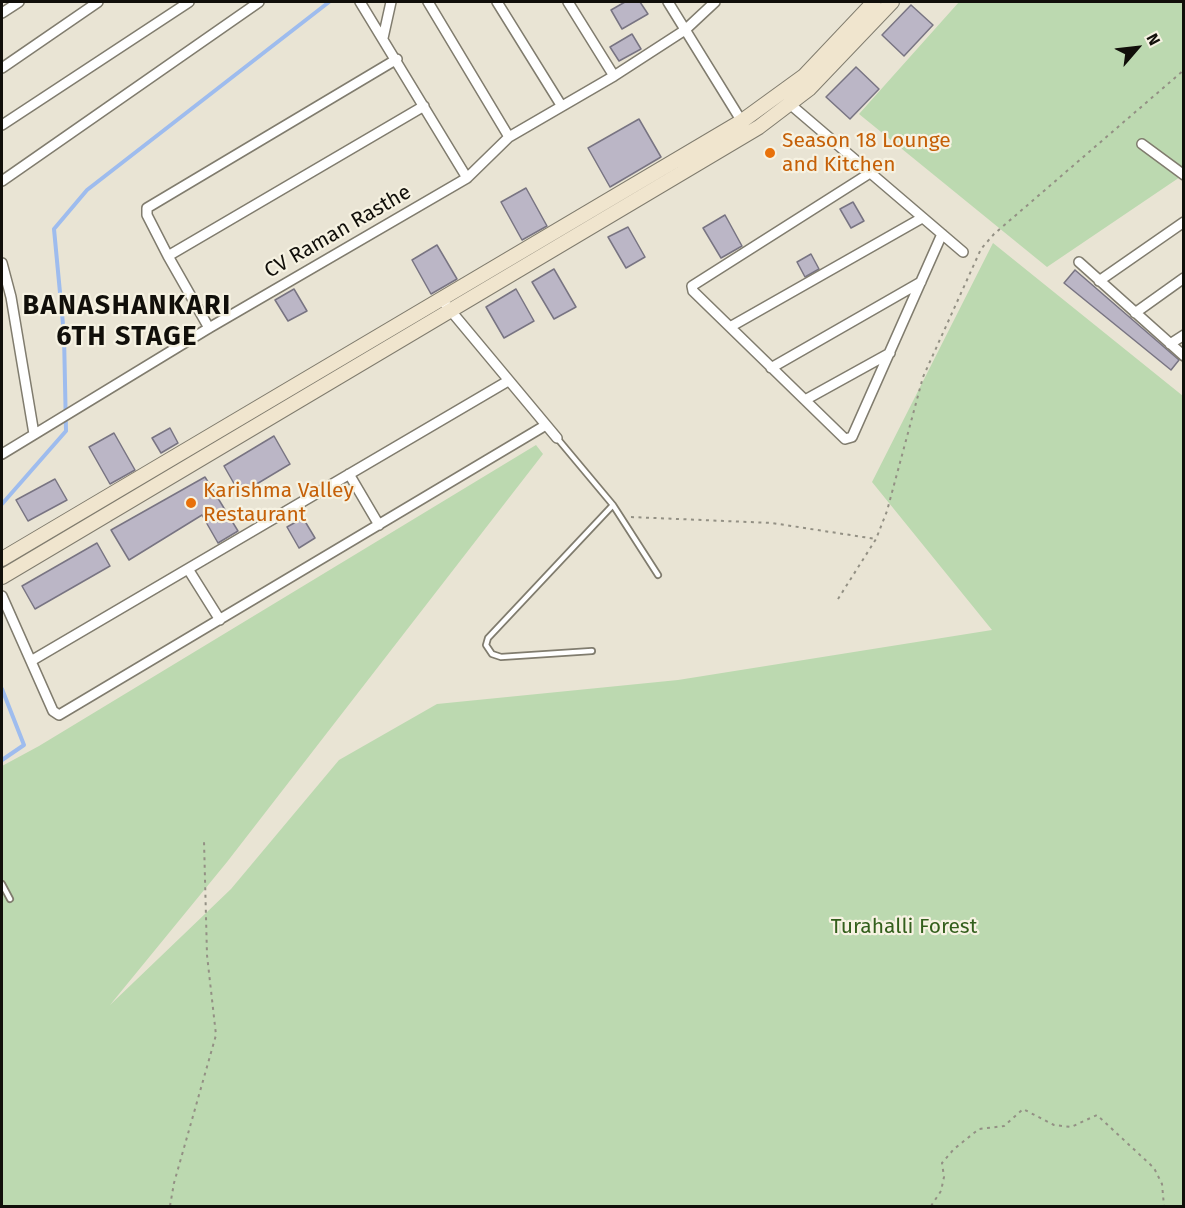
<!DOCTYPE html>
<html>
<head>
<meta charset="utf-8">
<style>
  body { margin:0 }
  #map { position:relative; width:1185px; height:1208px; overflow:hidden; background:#e9e4d4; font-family:"Fira Sans",sans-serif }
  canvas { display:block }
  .frame { position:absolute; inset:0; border:3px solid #110f0a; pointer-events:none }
  .north { position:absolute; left:1107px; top:18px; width:60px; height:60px; -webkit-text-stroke:4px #f6f2e2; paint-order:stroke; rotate:62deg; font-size:16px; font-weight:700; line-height:24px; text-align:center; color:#110f0a }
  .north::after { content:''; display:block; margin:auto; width:21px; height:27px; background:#110f0a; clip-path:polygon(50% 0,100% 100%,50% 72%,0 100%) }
</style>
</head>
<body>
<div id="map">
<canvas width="1185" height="1208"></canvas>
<div class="frame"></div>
<div class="north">N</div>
</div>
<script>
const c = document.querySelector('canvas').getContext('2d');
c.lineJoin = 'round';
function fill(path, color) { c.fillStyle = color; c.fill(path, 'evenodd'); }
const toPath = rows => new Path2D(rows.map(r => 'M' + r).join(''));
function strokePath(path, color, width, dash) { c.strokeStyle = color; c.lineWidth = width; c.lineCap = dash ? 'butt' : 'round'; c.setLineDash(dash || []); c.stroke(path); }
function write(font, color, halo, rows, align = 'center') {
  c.font = font + ' "Fira Sans",sans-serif'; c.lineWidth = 4.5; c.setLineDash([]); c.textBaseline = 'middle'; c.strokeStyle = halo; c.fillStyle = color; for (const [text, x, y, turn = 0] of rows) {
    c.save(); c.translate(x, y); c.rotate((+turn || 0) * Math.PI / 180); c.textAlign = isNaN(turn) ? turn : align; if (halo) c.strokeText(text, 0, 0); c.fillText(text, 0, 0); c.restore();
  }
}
fill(toPath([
  [959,2,1183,2,1183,175,1047,267,859,114],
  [993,243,1183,396,1183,1206,2,1206,2,766,39,746,536,445,543,454,227,862,110,1005,231,889,339,760,437,704,678,680,992,630,872,482]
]), '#bcd9b0');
strokePath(toPath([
  [2,504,66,431,64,335,54,229,87,190,329,2],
  [2,689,24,745,2,760]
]), '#9ebcee', 4);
const building = toPath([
  [625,2,640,2,648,14,622,29,611,10,625,2],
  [911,5,933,25,904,56,882,35,911,5],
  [632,34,641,49,619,61,610,47,632,34],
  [856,67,879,89,850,119,826,97,856,67],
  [639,119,661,157,610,187,588,148,639,119],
  [526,188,547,226,522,240,501,202,526,188],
  [853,202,864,221,851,228,840,209,853,202],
  [725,215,742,246,721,258,703,228,725,215],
  [628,227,645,257,626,268,608,237,628,227],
  [437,245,457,279,431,294,412,260,437,245],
  [811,254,819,269,805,277,797,262,811,254],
  [554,269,576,307,554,319,532,282,554,269],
  [1075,270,1179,360,1171,370,1064,283,1075,270],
  [294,289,307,311,288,321,275,300,294,289],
  [516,289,534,321,504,338,486,307,516,289],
  [170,428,178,443,161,453,152,438,170,428],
  [114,433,135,470,110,484,89,447,114,433],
  [274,436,290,464,240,494,224,466,274,436],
  [205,477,238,531,218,543,202,515,129,560,111,530,205,477],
  [55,479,67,500,28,521,16,500,55,479],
  [303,518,315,538,299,548,287,527,303,518],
  [97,543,110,566,35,609,22,586,97,543]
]);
fill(building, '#bbb6c6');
strokePath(building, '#787482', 1.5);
const service = toPath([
  [557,438,613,505,658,575],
  [592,651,501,657,492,654,486,645,488,638,613,505],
  [2,884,10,899]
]);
const minor = toPath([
  [360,2,467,178],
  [428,2,509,137],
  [497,2,561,105],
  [568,2,614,76],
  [668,2,744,125],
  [2,13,19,2],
  [383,38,391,2],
  [2,68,98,2],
  [791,105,963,252],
  [2,125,189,2],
  [1142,144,1184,175],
  [870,173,692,286,693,291,845,439,852,437,942,234],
  [2,181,259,2],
  [168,256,424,106],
  [1079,262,1184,356],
  [2,263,11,297,34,434],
  [1099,281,1184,222],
  [441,299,557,438],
  [1135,313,1184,278],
  [730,327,922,218],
  [209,328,168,256,147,215,147,208,397,59],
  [1170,344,1184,335],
  [771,368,921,282],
  [805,400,890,353],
  [2,454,209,328,467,178,509,137,614,76,685,30,715,2],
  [349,474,379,525],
  [188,569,220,620],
  [2,596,53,711,59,715,546,425],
  [31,661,508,381]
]);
const secondary = toPath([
  [2,559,742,121,804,76,874,2],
  [2,577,759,127,809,89,892,2]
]);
strokePath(service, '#807c6e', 8);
strokePath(minor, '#807c6e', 12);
strokePath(secondary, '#807c6e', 16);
strokePath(toPath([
  [631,517,772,523,876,539],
  [838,599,876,539,887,511,923,377,981,249,994,234,1184,70],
  [170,1206,174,1183,216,1035,207,955,204,841],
  [931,1206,941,1191,944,1177,942,1163,954,1149,979,1129,1004,1126,1023,1109,1054,1125,1071,1127,1097,1115,1154,1168,1162,1184,1164,1206]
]), '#939084', 2, [3, 4.5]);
strokePath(service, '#fff', 4.5);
strokePath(minor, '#fff', 9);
strokePath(secondary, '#f0e5ce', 14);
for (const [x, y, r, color] of [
  [770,153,6,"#e8710a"],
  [191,503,6,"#e8710a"]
]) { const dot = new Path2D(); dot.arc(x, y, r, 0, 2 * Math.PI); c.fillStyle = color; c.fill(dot); strokePath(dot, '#f6f2e2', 2); }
write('21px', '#c56008', '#f6f2e2', [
  ["Season 18 Lounge",782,141],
  ["and Kitchen",782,165],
  ["Karishma Valley",203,491],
  ["Restaurant",203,515]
], 'left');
write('21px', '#110f0a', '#f6f2e2', [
  ["CV Raman Rasthe",338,232,-30]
]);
write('21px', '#335f1c', '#f6f2e2', [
  ["Turahalli Forest",904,927]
]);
c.letterSpacing = '1.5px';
write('bold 27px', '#110f0a', '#f6f2e2', [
  ["BANASHANKARI",127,306],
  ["6TH STAGE",127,337]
]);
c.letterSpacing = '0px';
</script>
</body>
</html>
